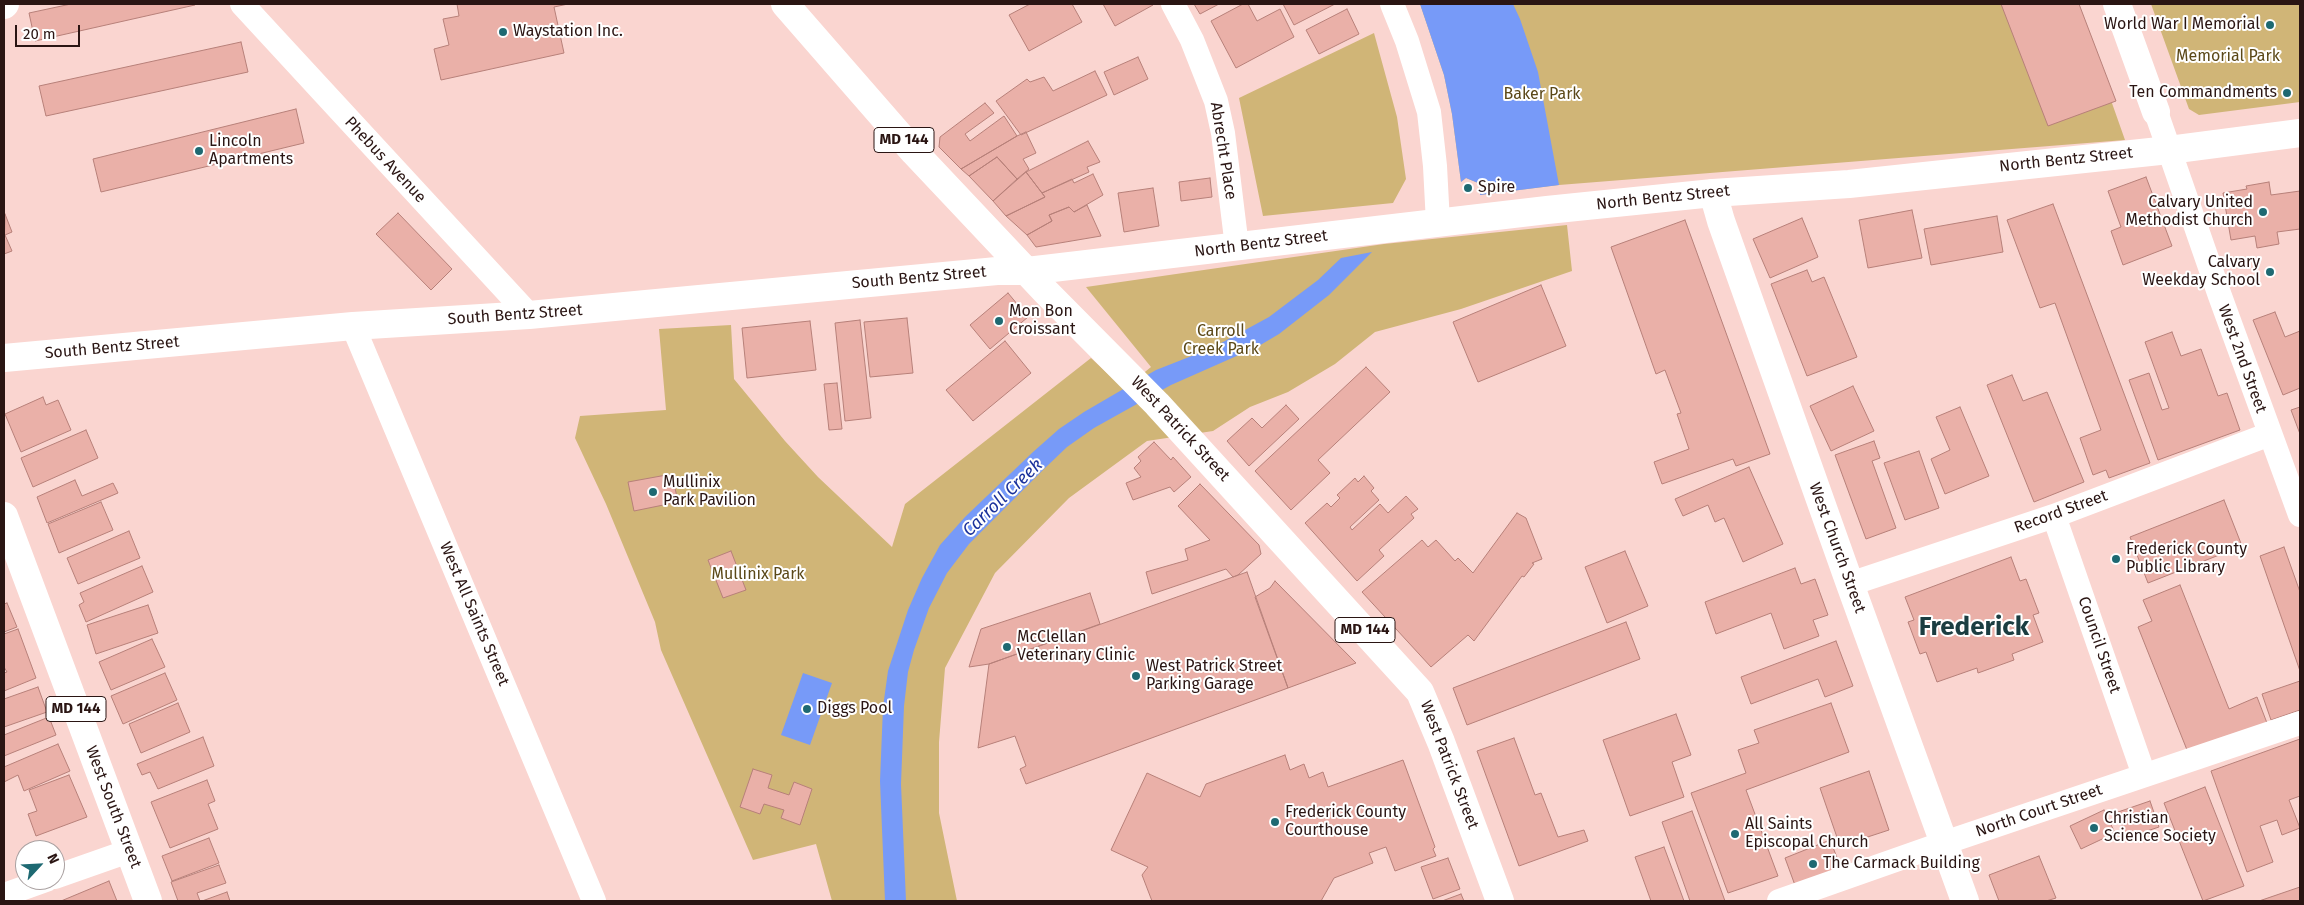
<!DOCTYPE html>
<html>
<head>
<meta charset="utf-8">
<style>
  body { margin:0 }
  #map { position:relative; width:2304px; height:905px; overflow:hidden; background:#fad5d0; font-family:"Fira Sans",sans-serif }
  canvas { display:block }
  .frame { position:absolute; inset:0; border:5px solid #2a1513; pointer-events:none }
  .north { position:absolute; left:15px; top:840px; width:50px; height:50px; box-sizing:border-box; background:#fff; border:1px solid #aaa1a1; border-radius:50%; rotate:65deg; font-size:14px; font-weight:700; line-height:20px; text-align:center; color:#2a1513 }
  .north::after { content:''; display:block; margin:auto; width:18px; height:22px; background:#1e6972; clip-path:polygon(50% 0,100% 100%,50% 72%,0 100%) }
  .scale { position:absolute; left:15px; top:25px; width:65px; height:22px; box-sizing:border-box; border:2px solid #2a1513; border-top:0; padding-left:6px; font-size:15px; line-height:18px; white-space:nowrap; color:#2a1513; -webkit-text-stroke:4px #fff; paint-order:stroke }
</style>
</head>
<body>
<div id="map">
<canvas width="2304" height="905"></canvas>
<div class="frame"></div>
<div class="north">N</div>
<div class="scale">20 m</div>
</div>
<script>
const c = document.querySelector('canvas').getContext('2d');
c.lineJoin = 'round';
function fill(path, color) { c.fillStyle = color; c.fill(path, 'evenodd'); }
const toPath = rows => new Path2D(rows.map(r => 'M' + r).join(''));
function strokePath(path, color, width, dash) { c.strokeStyle = color; c.lineWidth = width; c.lineCap = dash ? 'butt' : 'round'; c.setLineDash(dash || []); c.stroke(path); }
function write(font, color, halo, rows, align = 'center') {
  c.font = font + ' "Fira Sans",sans-serif'; c.lineWidth = 4; c.setLineDash([]); c.textBaseline = 'middle'; c.strokeStyle = halo; c.fillStyle = color; for (const [text, x, y, turn = 0] of rows) {
    c.save(); c.translate(x, y); c.rotate((+turn || 0) * Math.PI / 180); c.textAlign = isNaN(turn) ? turn : align; if (halo) c.strokeText(text, 0, 0); c.fillText(text, 0, 0); c.restore();
  }
}
fill(toPath([
  [1420,4,2077,4,2125,140,1559,185,1480,195,1481,187,1478,183,1466,178,1461,182,1452,114,1444,75],
  [2151,4,2300,4,2300,102,2199,115,2189,109],
  [1374,33,1397,117,1406,179,1393,203,1263,216,1239,98],
  [1567,225,1572,271,1461,309,1375,332,1335,364,1288,392,1250,407,1213,431,1147,441,1069,498,995,573,945,668,939,742,939,813,957,901,832,901,816,844,753,860,661,650,655,622,606,504,575,438,580,416,666,410,659,329,731,325,734,379,785,441,818,477,892,547,905,504,1091,358,1124,389,1151,367,1086,287,1384,244]
]), '#d0b577');
fill(toPath([
  [1420,4,1513,4,1520,19,1538,72,1559,185,1480,195,1481,187,1478,183,1466,178,1461,182,1452,114,1444,75],
  [1372,252,1329,295,1279,334,1257,347,1171,385,1094,428,1067,447,1045,468,969,544,947,573,929,608,914,650,908,672,904,706,901,784,906,901,885,901,880,781,883,707,888,671,908,610,922,578,940,545,965,517,1033,452,1059,429,1084,412,1156,370,1212,348,1269,317,1318,280,1341,258],
  [803,673,832,683,810,745,781,735]
]), '#779af8');
const building = toPath([
  [71,4,195,4,195,5,35,41,29,13,71,4],
  [457,4,568,4,554,7,564,53,441,80,434,49,449,45,443,19,459,16,457,4],
  [1030,4,1072,4,1082,22,1029,51,1009,15,1030,4],
  [1103,4,1153,4,1153,5,1115,26,1103,4],
  [1194,4,1219,4,1200,14,1194,4],
  [1243,4,1248,4,1257,21,1280,9,1294,37,1236,68,1211,21,1243,4],
  [1283,4,1335,4,1294,25,1283,4],
  [2001,4,2079,4,2116,101,2048,126,2001,4],
  [1347,9,1359,34,1319,54,1306,30,1347,9],
  [241,42,248,72,46,116,39,86,241,42],
  [1138,57,1148,79,1114,95,1104,72,1138,57],
  [1095,71,1107,95,1021,135,996,101,1027,79,1030,82,1044,77,1053,91,1095,71],
  [985,103,994,113,965,134,970,141,1004,116,1017,136,961,169,939,147,940,137,985,103],
  [296,109,304,143,101,192,93,159,296,109],
  [1026,132,1036,153,1023,159,1029,169,1017,179,997,157,969,176,961,169,1017,136,1026,132],
  [1088,141,1100,162,1087,167,1089,172,1042,193,1026,172,1088,141],
  [997,157,1017,179,993,201,969,176,997,157],
  [1026,172,1045,197,1006,216,993,201,1026,172],
  [1093,174,1103,195,1074,212,1069,207,1049,215,1052,221,1027,235,1006,216,1045,197,1042,193,1072,179,1074,183,1093,174],
  [2146,177,2172,246,2123,265,2111,231,2121,227,2108,191,2146,177],
  [1210,178,1212,197,1181,201,1179,182,1210,178],
  [2269,182,2271,195,2300,191,2300,229,2277,232,2279,244,2257,248,2255,236,2231,240,2223,193,2247,189,2246,186,2269,182],
  [1153,188,1159,226,1124,232,1118,193,1153,188],
  [2053,204,2150,463,2109,478,2106,470,2093,475,2080,438,2101,430,2055,303,2040,308,2007,220,2053,204],
  [1087,205,1101,236,1036,247,1027,235,1052,221,1049,215,1069,207,1074,212,1087,205],
  [1912,210,1922,258,1868,268,1859,220,1912,210],
  [398,213,452,269,431,290,376,234,398,213],
  [5,214,12,232,5,235,12,251,4,254,5,214],
  [1997,216,2003,252,1931,265,1924,229,1997,216],
  [1802,218,1818,257,1770,278,1753,239,1802,218],
  [1685,220,1770,454,1736,466,1733,459,1662,484,1654,462,1689,449,1677,414,1681,413,1665,370,1656,374,1611,247,1685,220],
  [1807,270,1812,282,1824,277,1857,357,1807,376,1771,284,1807,270],
  [1541,285,1566,346,1478,382,1453,322,1541,285],
  [1008,293,1028,317,990,349,970,325,1008,293],
  [2275,312,2285,337,2300,331,2300,388,2283,395,2253,320,2275,312],
  [907,318,913,373,870,377,864,322,907,318],
  [860,320,871,418,845,421,835,323,860,320],
  [810,321,816,370,747,378,742,328,810,321],
  [2172,332,2181,356,2201,349,2218,396,2227,393,2240,430,2158,460,2129,380,2149,373,2162,410,2169,408,2145,342,2172,332],
  [1005,341,1031,373,973,421,946,390,1005,341],
  [1366,367,1390,392,1318,460,1330,473,1291,510,1255,471,1366,367],
  [2012,375,2023,401,2047,392,2084,482,2034,502,1987,385,2012,375],
  [837,383,842,429,829,430,824,384,837,383],
  [1853,386,1874,431,1831,451,1810,406,1853,386],
  [43,397,46,405,58,400,71,430,21,452,5,414,43,397],
  [1286,405,1299,419,1249,466,1227,441,1252,418,1262,428,1286,405],
  [1960,407,1989,476,1945,494,1931,459,1950,450,1936,417,1960,407],
  [2300,407,2300,434,2291,410,2300,407],
  [86,430,98,458,33,487,21,458,86,430],
  [1874,441,1880,458,1872,461,1896,528,1866,539,1835,455,1874,441],
  [1154,442,1171,460,1173,457,1191,477,1174,492,1170,487,1133,500,1126,483,1141,477,1134,468,1141,461,1138,457,1154,442],
  [1919,451,1939,508,1905,520,1884,463,1919,451],
  [1749,467,1783,544,1743,562,1724,518,1715,522,1708,505,1683,516,1675,499,1749,467],
  [672,474,678,502,634,511,628,482,672,474],
  [1364,476,1374,488,1371,491,1379,500,1350,527,1352,530,1380,504,1388,513,1406,496,1418,509,1411,514,1414,518,1379,550,1384,556,1357,581,1305,523,1327,503,1331,507,1340,498,1337,495,1355,478,1358,482,1364,476],
  [75,480,82,496,113,483,118,493,47,523,37,497,75,480],
  [1200,484,1259,545,1261,554,1238,575,1233,577,1226,569,1152,594,1146,572,1188,560,1185,549,1210,540,1178,506,1200,484],
  [2224,500,2242,546,2148,583,2130,537,2224,500],
  [101,502,113,530,59,553,48,524,101,502],
  [1517,513,1526,518,1542,559,1532,563,1534,564,1524,577,1522,576,1474,641,1468,635,1431,667,1362,592,1422,540,1428,547,1436,540,1455,561,1458,558,1473,573,1517,513],
  [129,531,140,558,78,584,67,558,129,531],
  [2284,547,2300,592,2300,671,2260,556,2284,547],
  [731,551,746,590,723,598,708,560,731,551],
  [1625,551,1648,606,1607,623,1585,567,1625,551],
  [2011,557,2020,581,2026,579,2039,613,2033,615,2043,642,2012,654,2014,660,1978,673,1977,668,1937,682,1926,652,1920,654,1908,622,1914,620,1905,597,2011,557],
  [142,566,153,592,86,622,79,605,84,602,80,593,142,566],
  [1795,568,1801,584,1815,579,1828,615,1813,620,1819,636,1784,649,1771,613,1716,634,1705,602,1795,568],
  [1247,572,1288,688,1026,784,1020,769,1026,766,1015,736,978,748,989,664,1247,572],
  [1275,581,1356,663,1288,688,1255,597,1270,588,1275,581],
  [2180,585,2229,709,2257,697,2267,723,2189,755,2138,627,2152,621,2143,600,2180,585],
  [1090,593,1100,624,989,664,969,667,981,629,1090,593],
  [7,603,17,627,4,632,4,604,7,603],
  [148,605,158,633,96,654,87,625,148,605],
  [1626,622,1640,659,1467,725,1453,688,1626,622],
  [18,629,36,678,4,691,4,673,7,672,4,667,4,634,18,629],
  [152,639,165,667,111,690,99,662,152,639],
  [1836,641,1853,686,1825,697,1818,679,1751,704,1741,677,1836,641],
  [165,673,177,700,123,724,111,696,165,673],
  [2300,681,2300,710,2271,720,2262,694,2300,681],
  [38,687,47,712,4,727,4,699,38,687],
  [178,703,190,732,141,753,129,724,178,703],
  [1831,703,1849,752,1746,790,1778,876,1728,893,1691,793,1746,773,1738,750,1759,743,1754,730,1831,703],
  [1676,714,1691,755,1672,762,1684,797,1630,816,1603,740,1676,714],
  [49,717,56,735,4,756,4,735,49,717],
  [203,737,214,766,158,789,150,772,142,775,137,764,203,737],
  [1514,738,1535,795,1541,793,1558,837,1584,830,1588,841,1519,866,1477,751,1514,738],
  [2300,739,2300,796,2289,800,2300,828,2282,835,2277,820,2260,826,2273,862,2247,872,2211,771,2300,739],
  [58,744,70,771,24,791,18,775,4,782,4,767,58,744],
  [1285,755,1290,770,1304,764,1309,778,1323,772,1328,787,1403,760,1435,847,1433,849,1436,856,1395,871,1386,847,1369,853,1373,863,1334,878,1321,901,1152,901,1142,875,1148,867,1111,850,1147,773,1200,797,1206,784,1285,755],
  [753,769,772,775,768,788,789,795,794,782,812,789,800,825,781,818,784,810,764,804,760,814,740,807,753,769],
  [1869,771,1889,830,1840,846,1820,788,1869,771],
  [69,775,87,817,36,836,28,814,37,811,29,790,69,775],
  [207,780,215,801,208,804,218,829,170,848,151,802,207,780],
  [2205,787,2244,886,2203,901,2164,803,2205,787],
  [2150,801,2159,827,2126,838,2118,812,2150,801],
  [2104,810,2115,833,2081,849,2070,826,2104,810],
  [1692,811,1725,901,1690,901,1662,822,1692,811],
  [209,838,219,863,172,881,162,856,209,838],
  [1830,840,1842,870,1796,888,1785,858,1830,840],
  [1664,847,1684,901,1651,901,1635,857,1664,847],
  [2039,856,2056,898,2046,901,1999,901,1989,875,2039,856],
  [1448,858,1460,889,1433,899,1421,867,1448,858],
  [219,865,226,883,197,893,200,901,178,901,171,882,219,865],
  [109,881,117,901,61,901,109,881],
  [2300,887,2300,901,2259,901,2300,887],
  [227,892,230,901,202,901,227,892],
  [1461,894,1464,901,1442,901,1461,894]
]);
fill(building, '#eab0a8');
strokePath(building, '#b78079', 1);
strokePath(toPath([
  [242,4,529,315],
  [1173,4,1192,40,1216,101,1223,133,1237,247],
  [1392,4,1407,41,1429,112,1435,166,1438,223],
  [2156,112,2220,296,2300,515],
  [353,326,594,901],
  [2054,516,2144,775],
  [1850,584,2054,516,2270,434],
  [55,877,129,851],
  [4,895,46,880],
  [1779,901,1944,843,2300,723]
]), '#fff', 24);
strokePath(toPath([
  [2117,4,2156,112],
  [4,5,5,4],
  [1713,193,1721,221,1850,584,1965,901]
]), '#fff', 28);
strokePath(toPath([
  [785,4,914,152,1046,292,1157,404,1420,692,1441,742,1500,901],
  [4,358,353,326,529,315,997,271,1027,271,1547,210,1713,193,1849,184,2169,150,2300,133],
  [4,516,148,901]
]), '#fff', 28);
for (const [x, y, r, color] of [
  [2270,25,5,"#1e6972"],
  [503,32,5,"#1e6972"],
  [2287,93,5,"#1e6972"],
  [199,151,5,"#1e6972"],
  [1468,188,5,"#1e6972"],
  [2263,212,5,"#1e6972"],
  [2270,272,5,"#1e6972"],
  [999,321,5,"#1e6972"],
  [653,492,5,"#1e6972"],
  [2116,559,5,"#1e6972"],
  [1007,647,5,"#1e6972"],
  [1136,676,5,"#1e6972"],
  [807,709,5,"#1e6972"],
  [1275,822,5,"#1e6972"],
  [2094,828,5,"#1e6972"],
  [1735,834,5,"#1e6972"],
  [1813,864,5,"#1e6972"]
]) { const dot = new Path2D(); dot.arc(x, y, r, 0, 2 * Math.PI); c.fillStyle = color; c.fill(dot); strokePath(dot, '#fff', 2); }
for (const [x, y, w] of [
  [904,140,60],
  [1365,630,60],
  [76,709,60]
]) { const box = new Path2D(); box.roundRect(x - w / 2, y - 12.5, w, 25, 4); c.fillStyle = '#fff'; c.fill(box); strokePath(box, '#2a1513', 1); }
write('bold 15px', '#2a1513', null, [
  ["MD 144",904,140],
  ["MD 144",1365,630],
  ["MD 144",76,709]
]);
write('16px', '#2a1513', '#fff', [
  ["World War I Memorial",2260,25,"right"],
  ["Waystation Inc.",513,32],
  ["Ten Commandments",2277,93,"right"],
  ["Lincoln",209,142],
  ["Apartments",209,160],
  ["Spire",1478,188],
  ["Calvary United",2253,203,"right"],
  ["Methodist Church",2253,221,"right"],
  ["Calvary",2260,263,"right"],
  ["Weekday School",2260,281,"right"],
  ["Mon Bon",1009,312],
  ["Croissant",1009,330],
  ["Mullinix",663,483],
  ["Park Pavilion",663,501],
  ["Frederick County",2126,550],
  ["Public Library",2126,568],
  ["McClellan",1017,638],
  ["Veterinary Clinic",1017,656],
  ["West Patrick Street",1146,667],
  ["Parking Garage",1146,685],
  ["Diggs Pool",817,709],
  ["Frederick County",1285,813],
  ["Courthouse",1285,831],
  ["Christian",2104,819],
  ["Science Society",2104,837],
  ["All Saints",1745,825],
  ["Episcopal Church",1745,843],
  ["The Carmack Building",1823,864]
], 'left');
write('16px', '#5b4818', '#fff', [
  ["Memorial Park",2228,57],
  ["Baker Park",1542,95],
  ["Carroll",1221,332],
  ["Creek Park",1221,350],
  ["Mullinix Park",758,575]
]);
write('16px', '#2a1513', '#fff', [
  ["Abrecht Place",1223,151,81],
  ["Phebus Avenue",385,160,47],
  ["North Bentz Street",2066,160,-6],
  ["North Bentz Street",1663,198,-6],
  ["North Bentz Street",1261,244,-7],
  ["South Bentz Street",919,278,-5],
  ["South Bentz Street",515,315,-4],
  ["South Bentz Street",112,348,-5],
  ["West 2nd Street",2242,359,70],
  ["West Patrick Street",1180,429,47],
  ["Record Street",2061,512,-20],
  ["West Church Street",1837,548,70],
  ["West All Saints Street",474,614,67],
  ["Council Street",2099,645,71],
  ["West Patrick Street",1449,765,69],
  ["West South Street",113,807,69],
  ["North Court Street",2039,811,-19]
]);
write('italic 18px', '#1b329c', '#fff', [
  ["Carroll Creek",1003,498,-44]
]);
write('bold 26px', '#1b3d41', '#fff', [
  ["Frederick",1974,628]
]);
</script>
</body>
</html>
